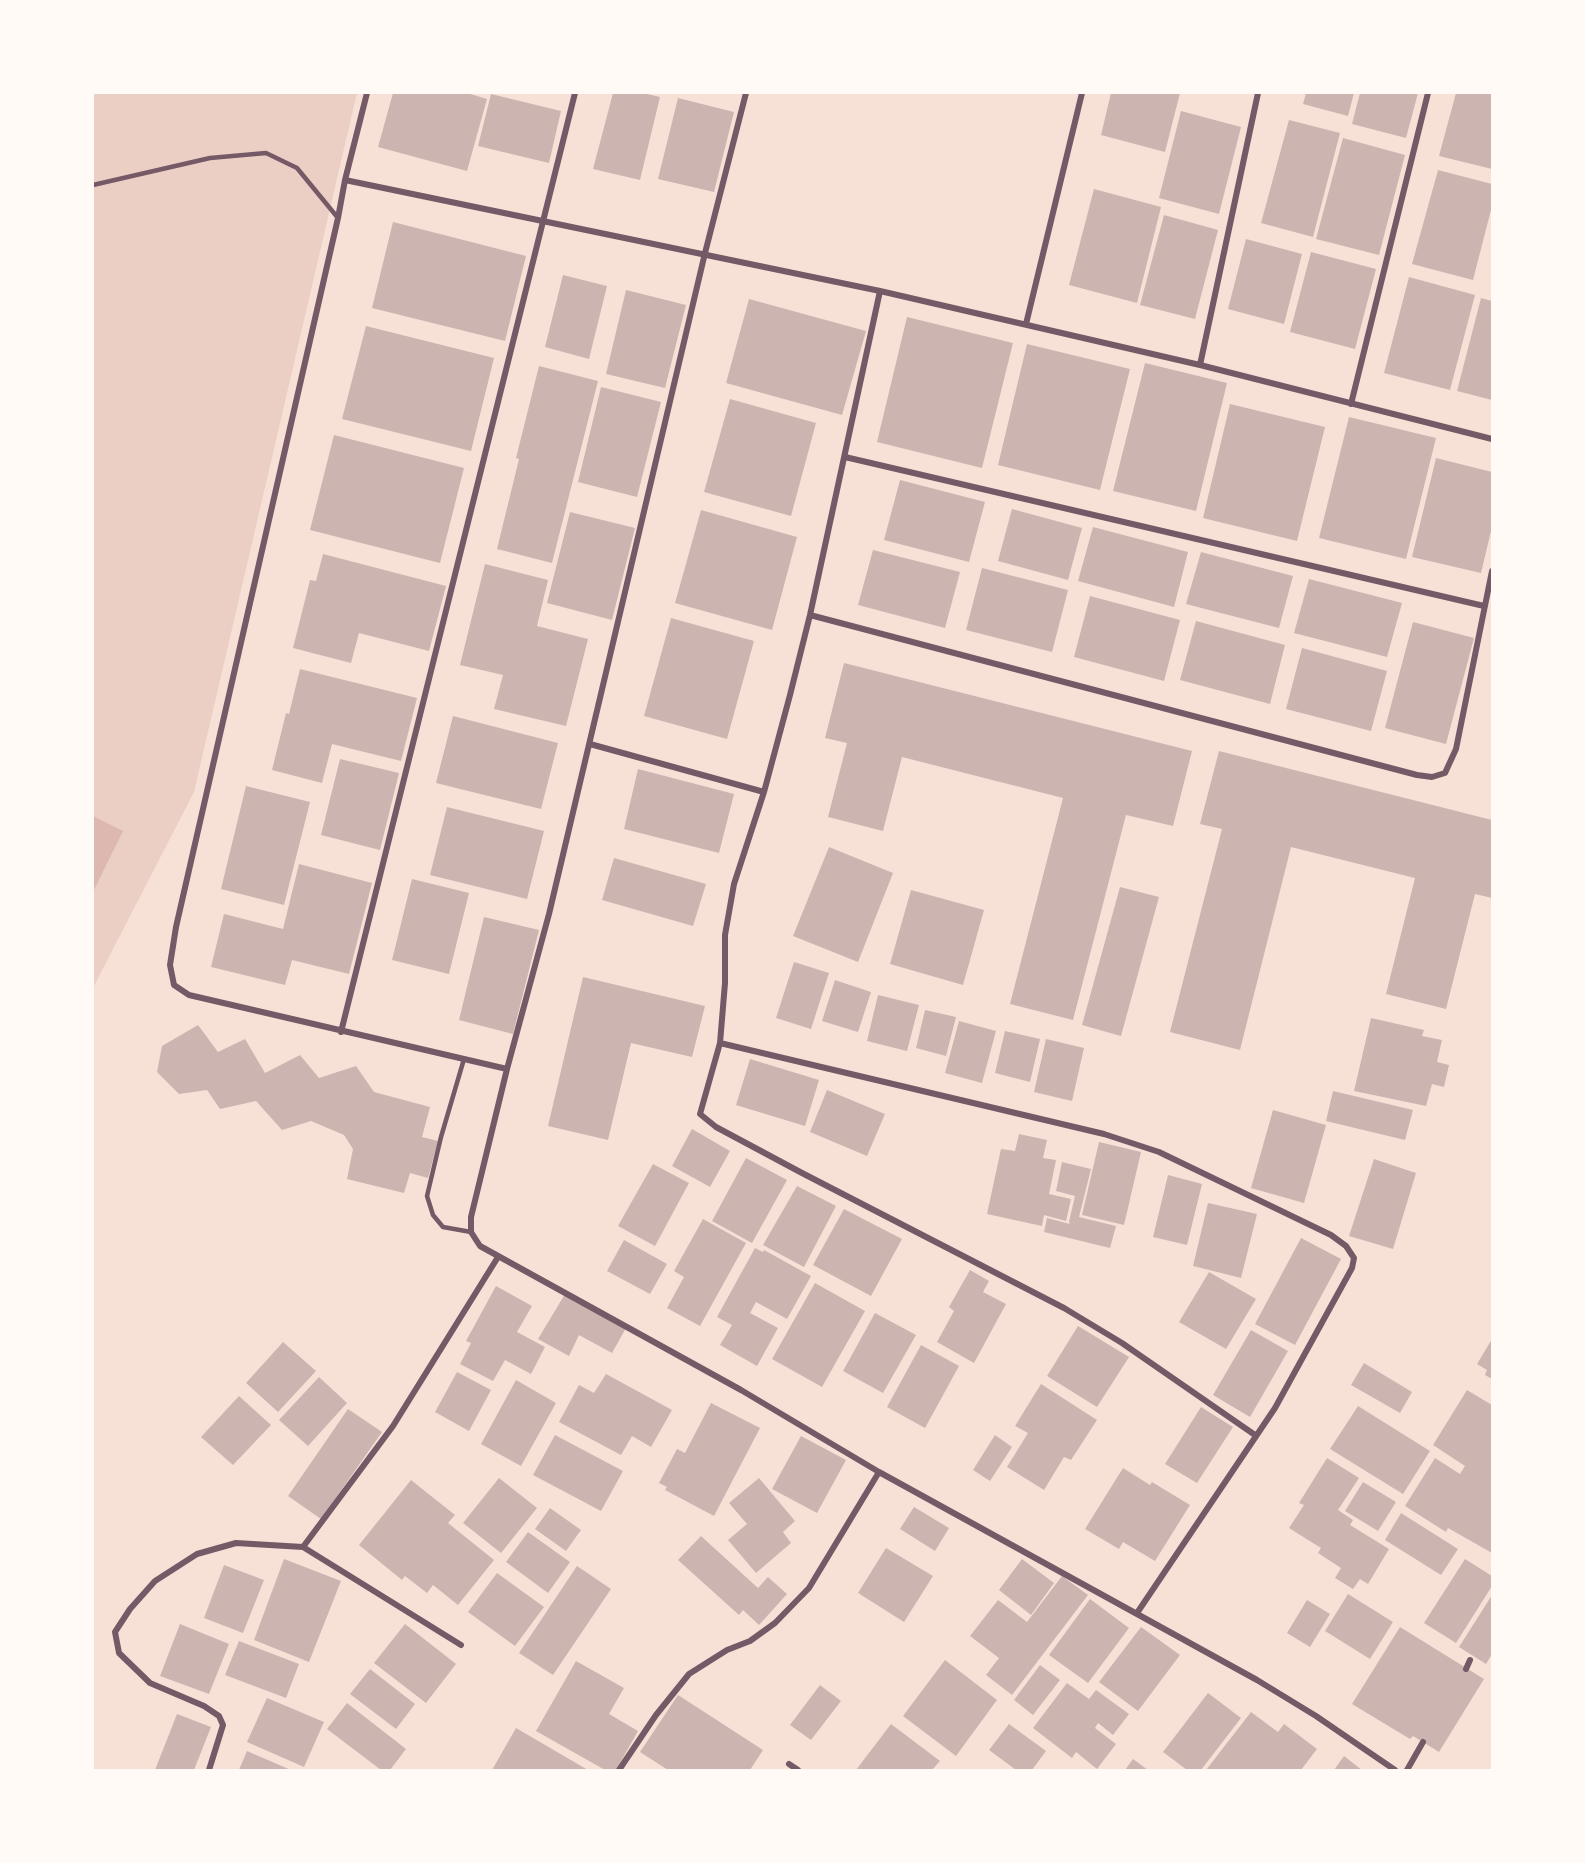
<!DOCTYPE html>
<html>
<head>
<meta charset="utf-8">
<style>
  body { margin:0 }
  #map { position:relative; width:1585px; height:1863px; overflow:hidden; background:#f7e1d7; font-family:Arial,sans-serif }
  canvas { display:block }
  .frame { position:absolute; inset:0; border:94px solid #fffaf5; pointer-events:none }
</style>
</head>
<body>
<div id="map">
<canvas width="1585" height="1863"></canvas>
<div class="frame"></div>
</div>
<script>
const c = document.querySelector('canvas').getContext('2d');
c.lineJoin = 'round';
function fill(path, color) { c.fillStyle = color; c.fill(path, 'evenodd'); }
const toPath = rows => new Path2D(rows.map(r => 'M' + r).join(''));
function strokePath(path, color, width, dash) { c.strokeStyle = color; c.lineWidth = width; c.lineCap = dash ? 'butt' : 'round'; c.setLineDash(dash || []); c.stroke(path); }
fill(toPath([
  [93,93,357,93,194,792,93,988]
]), '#ebcfc5');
fill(toPath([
  [93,816,123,831,93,892]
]), '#dcb8b0');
fill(toPath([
  [393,93,467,93,487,99,467,171,378,147],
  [613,93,643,93,660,97,640,180,593,169],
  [1111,93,1180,93,1165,152,1101,135],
  [1306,93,1354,93,1348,116,1303,104],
  [1360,93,1418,93,1406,138,1352,124],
  [1456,93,1492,93,1492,169,1439,156],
  [491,94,561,111,549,163,478,146],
  [678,98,734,112,714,192,658,179],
  [1181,111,1241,127,1219,214,1159,198],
  [1289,120,1340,133,1313,237,1261,223],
  [1343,138,1405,155,1379,255,1316,239],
  [1438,170,1492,184,1492,206,1473,280,1412,264],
  [1094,189,1161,207,1137,303,1069,285],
  [1164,215,1218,230,1195,319,1140,305],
  [393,222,526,256,505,341,372,308],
  [1246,239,1302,254,1284,324,1228,309],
  [1311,252,1376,269,1355,349,1290,332],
  [563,275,607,286,589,359,545,347],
  [1409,277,1475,295,1450,390,1384,373],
  [626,290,686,305,665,388,606,374],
  [1481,298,1492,301,1492,400,1457,391],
  [749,299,866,331,842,415,726,383],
  [907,317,1013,343,982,468,877,442],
  [366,326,494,358,471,451,342,419],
  [1027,344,1130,369,1100,490,998,465],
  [1145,363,1227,383,1196,511,1113,491],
  [539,366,598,381,552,563,497,549,519,459,516,458],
  [601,387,661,402,637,497,578,482],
  [730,399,816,423,791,516,704,492],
  [1230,404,1325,427,1297,541,1203,518],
  [1349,417,1436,438,1406,559,1319,538],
  [334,435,464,468,440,563,310,530],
  [1436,458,1492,472,1492,527,1481,573,1412,557],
  [900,480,985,502,969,562,884,540],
  [1012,509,1082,528,1068,580,998,561],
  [701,510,797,537,772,630,675,603],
  [570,512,635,528,612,620,547,603],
  [1093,527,1188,552,1174,607,1078,581],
  [873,550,960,572,945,628,858,605],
  [1201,552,1293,576,1279,628,1186,604],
  [323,554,446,586,429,651,359,633,351,663,293,648,310,580,316,581],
  [485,564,548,580,537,626,588,639,566,726,494,709,503,675,460,665],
  [982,568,1068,590,1052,652,966,630],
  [1309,579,1402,603,1387,657,1294,633],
  [1090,596,1180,620,1164,681,1074,657],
  [671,618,754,641,727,739,644,716],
  [1196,621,1285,645,1270,704,1180,680],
  [1413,622,1474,638,1446,744,1385,728],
  [1302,648,1387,671,1371,731,1286,709],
  [844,663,1192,751,1173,826,1126,815,1073,1020,1010,1004,1063,798,902,757,883,831,828,817,847,743,825,738],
  [300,669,417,698,401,761,332,744,322,783,272,770,286,713,289,714],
  [453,716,558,743,541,809,436,783],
  [1219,751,1492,820,1492,898,1475,894,1446,1009,1386,994,1415,878,1291,847,1240,1050,1170,1032,1222,829,1200,824],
  [340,759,399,773,380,850,321,835],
  [638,769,734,794,719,853,624,829],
  [246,786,310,802,284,905,221,889],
  [447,807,544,831,527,899,430,875],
  [829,847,893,873,858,962,793,936],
  [614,858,706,884,693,926,602,900],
  [299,864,372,883,349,974,292,960,285,985,211,967,224,914,283,929],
  [412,879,469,893,449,974,392,960],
  [1120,887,1159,897,1121,1036,1082,1025],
  [911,890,984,910,963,985,890,964],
  [484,917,539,930,513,1034,459,1020],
  [794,962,829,973,811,1029,776,1018],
  [583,977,705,1006,692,1057,631,1043,608,1140,548,1126],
  [835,980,871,992,858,1032,822,1021],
  [878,995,919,1005,907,1051,867,1041],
  [925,1010,956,1017,946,1056,916,1048],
  [1371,1018,1424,1030,1422,1036,1442,1040,1437,1062,1449,1065,1444,1087,1432,1084,1426,1106,1354,1091],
  [959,1021,996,1031,982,1083,945,1073],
  [198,1025,218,1052,245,1039,265,1073,300,1055,319,1078,356,1066,374,1092,430,1107,422,1137,438,1141,428,1178,410,1173,404,1193,347,1179,353,1149,344,1135,311,1121,282,1130,256,1101,220,1109,207,1090,179,1094,157,1072,162,1046],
  [1005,1031,1040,1039,1030,1082,995,1073],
  [1046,1039,1084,1048,1072,1101,1034,1092],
  [750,1059,819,1080,805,1126,736,1105],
  [827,1090,885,1114,867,1156,810,1132],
  [1333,1091,1413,1110,1405,1140,1326,1121],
  [1273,1110,1326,1125,1304,1203,1251,1188],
  [692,1129,730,1151,710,1187,672,1166],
  [1019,1134,1047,1140,1043,1158,1056,1160,1049,1194,1071,1199,1066,1221,1044,1215,1042,1226,987,1214,1001,1149,1015,1151],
  [1099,1142,1141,1152,1124,1225,1082,1215],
  [746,1158,787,1180,752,1243,712,1221],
  [1374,1159,1416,1173,1393,1249,1349,1236],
  [1062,1162,1091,1169,1079,1217,1116,1226,1110,1248,1044,1232,1047,1218,1070,1224,1069,1222,1075,1196,1056,1191],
  [653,1164,689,1183,655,1246,618,1226],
  [1168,1175,1202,1184,1187,1245,1153,1237],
  [797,1186,836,1206,804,1267,763,1245],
  [1208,1203,1257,1214,1241,1278,1193,1266],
  [844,1209,902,1239,871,1296,813,1265],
  [703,1219,746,1243,700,1326,667,1308,684,1277,674,1271],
  [1301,1238,1341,1259,1295,1345,1255,1324],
  [624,1240,667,1264,650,1294,607,1271],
  [755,1248,763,1252,764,1250,811,1276,787,1319,756,1302,750,1313,778,1328,757,1366,720,1345,732,1325,717,1317],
  [970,1270,989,1281,983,1292,1006,1304,974,1363,937,1342,954,1311,949,1307],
  [1209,1272,1256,1299,1226,1349,1179,1322],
  [815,1283,865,1311,822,1387,772,1359],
  [496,1286,532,1306,517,1332,545,1347,531,1374,505,1360,493,1381,460,1364,471,1343,466,1341],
  [565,1294,626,1328,612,1353,579,1335,569,1356,538,1339],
  [875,1313,916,1335,883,1393,843,1371],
  [1078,1326,1129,1357,1097,1407,1047,1376],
  [1251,1330,1288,1351,1250,1417,1213,1395],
  [1492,1339,1492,1379,1485,1375,1487,1370,1477,1364],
  [283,1342,316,1371,278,1412,246,1383],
  [921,1345,959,1366,925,1428,887,1407],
  [1364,1363,1412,1392,1400,1413,1351,1385],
  [457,1372,491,1390,469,1431,435,1412],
  [606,1374,672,1410,651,1447,632,1436,621,1455,559,1422,579,1385,594,1393],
  [319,1377,347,1403,308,1446,279,1420],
  [516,1380,556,1403,521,1466,481,1444],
  [1041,1384,1097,1420,1071,1460,1064,1457,1044,1490,1007,1467,1028,1433,1015,1426],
  [1467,1390,1492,1405,1492,1553,1448,1528,1446,1532,1405,1506,1435,1458,1460,1474,1465,1466,1433,1445],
  [239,1396,271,1425,233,1465,201,1437],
  [711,1403,760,1428,714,1516,665,1490,667,1487,659,1483,677,1449,685,1453],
  [1358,1406,1430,1451,1403,1494,1330,1449],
  [1201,1407,1233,1427,1197,1483,1165,1464],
  [348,1409,382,1432,321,1519,288,1496],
  [555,1435,623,1471,601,1511,533,1475],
  [995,1435,1012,1447,990,1481,973,1470],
  [801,1436,846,1460,817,1513,772,1489],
  [1327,1458,1359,1478,1338,1510,1353,1520,1350,1525,1389,1549,1368,1584,1360,1579,1353,1589,1335,1578,1341,1568,1318,1553,1321,1548,1289,1528,1304,1505,1299,1503],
  [1123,1468,1150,1485,1152,1482,1190,1505,1155,1561,1123,1542,1119,1549,1085,1529],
  [499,1478,537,1508,501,1553,463,1523],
  [759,1478,795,1521,783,1532,791,1543,756,1573,728,1540,747,1524,729,1503],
  [411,1480,455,1515,448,1523,494,1560,458,1605,433,1585,427,1593,405,1576,402,1580,359,1545],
  [1363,1482,1396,1502,1378,1531,1345,1511],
  [914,1507,949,1528,935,1551,900,1529],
  [550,1508,581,1530,566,1551,535,1529],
  [1401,1513,1458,1549,1441,1575,1385,1540],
  [528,1532,570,1562,548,1593,506,1562],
  [701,1536,758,1588,768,1577,787,1594,759,1625,743,1610,739,1615,678,1560],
  [886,1548,933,1576,904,1622,858,1593],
  [284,1559,341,1581,309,1662,254,1640],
  [1022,1559,1054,1583,1031,1615,999,1590],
  [1465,1559,1492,1576,1492,1586,1456,1643,1424,1623],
  [224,1565,264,1580,243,1633,204,1618],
  [577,1566,611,1589,553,1675,519,1653],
  [497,1573,544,1607,515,1646,468,1612],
  [1062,1576,1088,1595,1012,1695,986,1675,999,1658,970,1636,998,1600,1027,1622],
  [1348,1594,1393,1622,1370,1659,1325,1631],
  [1492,1595,1492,1654,1486,1664,1459,1647],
  [1090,1599,1129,1628,1088,1683,1049,1655],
  [1307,1600,1330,1614,1310,1647,1287,1633],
  [180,1624,229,1644,209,1694,160,1676],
  [405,1624,456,1664,426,1703,374,1663],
  [1141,1627,1180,1655,1138,1711,1099,1682],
  [1400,1627,1484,1679,1439,1752,1413,1736,1410,1739,1352,1704],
  [239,1641,299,1664,286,1698,225,1675],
  [945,1660,997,1700,956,1756,903,1716],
  [576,1661,624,1688,609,1714,638,1731,616,1770,605,1770,536,1731],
  [1040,1665,1060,1680,1033,1715,1014,1700],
  [370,1669,415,1704,396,1729,350,1694],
  [1067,1683,1089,1699,1096,1690,1129,1714,1113,1735,1098,1723,1095,1728,1116,1744,1097,1769,1076,1752,1072,1758,1033,1728],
  [820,1685,841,1701,811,1740,790,1725],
  [1208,1693,1241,1718,1201,1770,1187,1770,1163,1752],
  [678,1695,763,1750,750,1770,668,1770,640,1752],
  [267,1698,324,1722,304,1767,247,1742],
  [347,1703,406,1749,390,1770,381,1770,327,1729],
  [1251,1712,1278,1732,1284,1724,1317,1749,1301,1770,1206,1770],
  [177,1714,211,1727,194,1770,155,1770],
  [891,1724,940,1761,932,1770,856,1770],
  [1009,1724,1046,1751,1032,1770,1016,1770,989,1750],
  [516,1728,588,1770,492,1770],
  [247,1751,291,1770,239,1770],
  [1344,1756,1362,1770,1334,1770],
  [1133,1759,1148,1770,1125,1770]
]), '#ccb4b1');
strokePath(toPath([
  [93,185,210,158,266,153,297,168,338,218],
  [464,1059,441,1137,427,1196,433,1215,443,1227,471,1232]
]), '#755966', 4.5);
strokePath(toPath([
  [367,93,345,180,338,218,176,927,170,965,174,985,189,995,507,1069],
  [746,93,705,253,549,914,507,1069,471,1217,471,1232,480,1246,741,1390,879,1472,1257,1680,1316,1716,1395,1770],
  [345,180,880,291,1200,365,1492,439],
  [880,291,810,615,790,695,764,792,734,884,725,935,725,983,720,1043,700,1114,716,1127,802,1173,1064,1308,1122,1343,1255,1435],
  [1026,324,1082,93],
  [1200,365,1258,93],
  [1351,404,1428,93],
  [845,457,1484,606],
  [810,615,1417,775,1432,777,1445,773,1456,749,1492,571],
  [590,744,764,792],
  [341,1032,575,93],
  [720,1043,1104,1134,1159,1152,1331,1235,1346,1246,1354,1258,1352,1268,1275,1408,1137,1613],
  [303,1547,461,1645],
  [1466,1669,1470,1660],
  [789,1764,798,1770],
  [209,1770,223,1725,219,1716,204,1706,150,1683,119,1653,115,1632,130,1609,155,1581,197,1554,236,1543,303,1547,393,1426,498,1257],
  [619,1770,656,1715,689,1674,727,1650,750,1641,775,1623,809,1588,879,1472],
  [1407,1770,1423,1742]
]), '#755966', 6);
</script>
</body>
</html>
